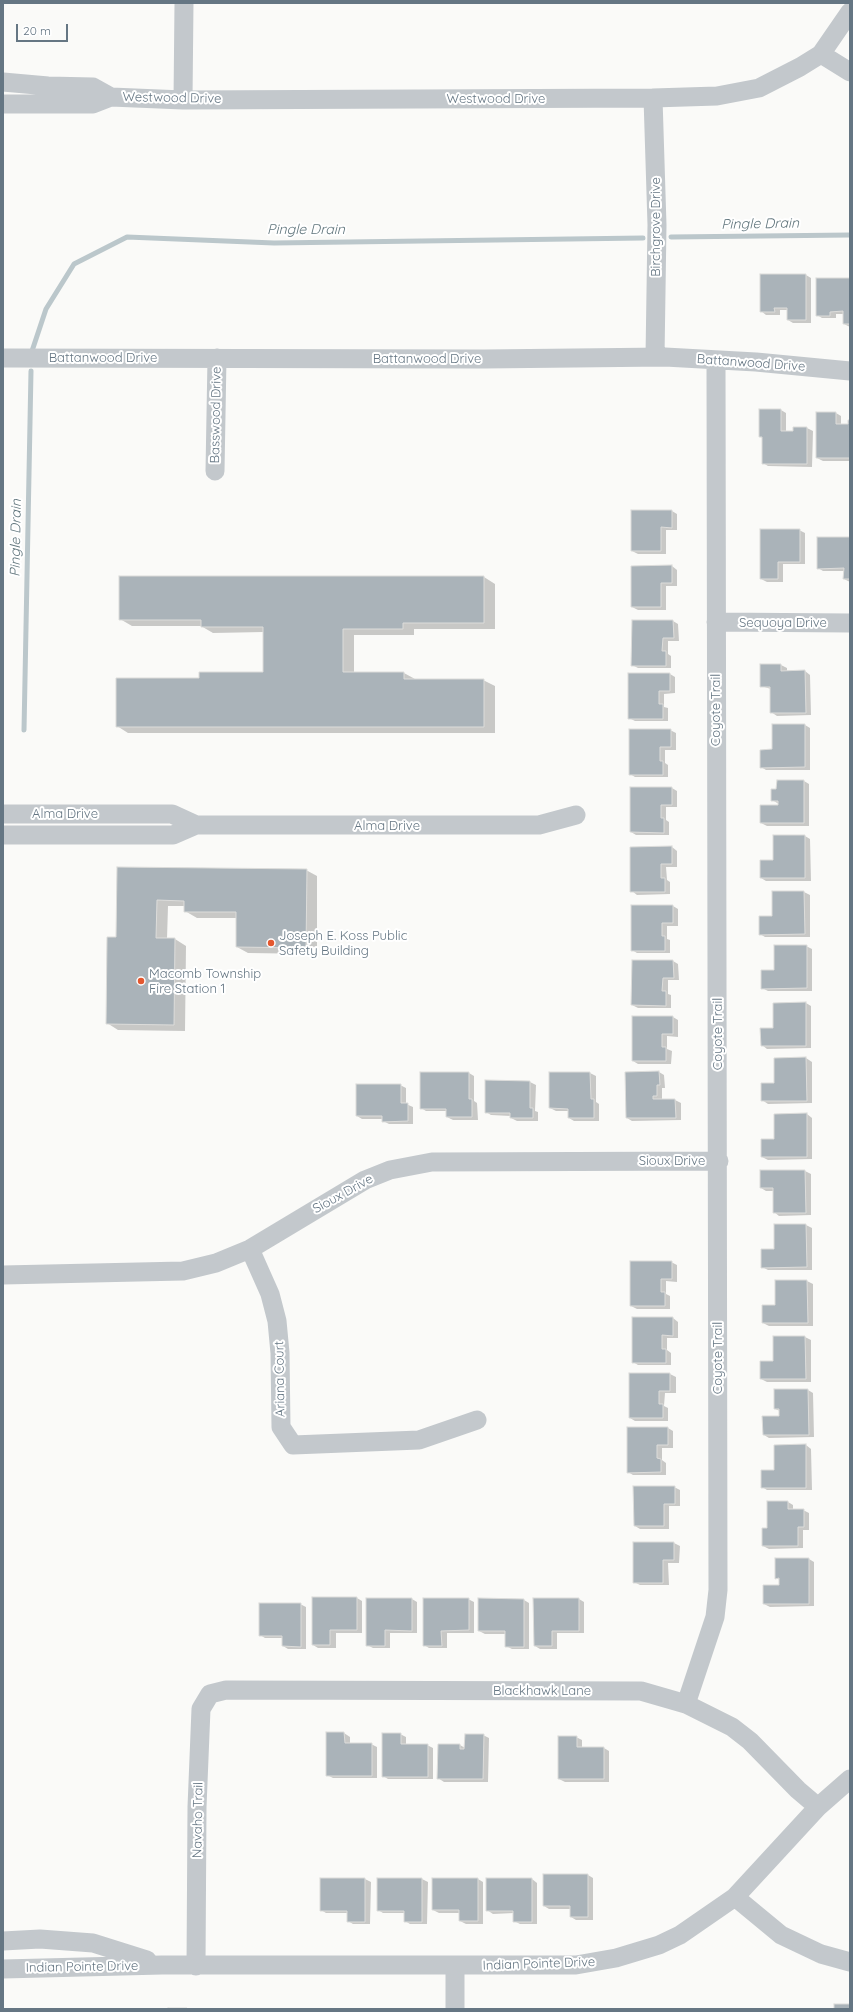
<!DOCTYPE html>
<html>
<head>
<meta charset="utf-8">
<style>
  body { margin:0 }
  #map { position:relative; width:853px; height:2012px; overflow:hidden; background:#fafaf8; font-family:Quicksand,sans-serif }
  canvas { display:block }
  .frame { position:absolute; inset:0; border:4px solid #657683; pointer-events:none }
  .scale { position:absolute; left:16px; top:24px; width:52px; height:18px; box-sizing:border-box; border:2px solid #657683; border-top:0; padding-left:5px; font-size:12px; line-height:14px; white-space:nowrap; color:#657683; -webkit-text-stroke:3px #fff; paint-order:stroke }
</style>
</head>
<body>
<div id="map">
<canvas width="853" height="2012"></canvas>
<div class="frame"></div>
<div class="scale">20 m</div>
</div>
<script>
const c = document.querySelector('canvas').getContext('2d');
c.lineJoin = 'round';
function fill(path, color) { c.fillStyle = color; c.fill(path, 'evenodd'); }
const toPath = rows => new Path2D(rows.map(r => 'M' + r).join(''));
function strokePath(path, color, width, dash) { c.strokeStyle = color; c.lineWidth = width; c.lineCap = dash ? 'butt' : 'round'; c.setLineDash(dash || []); c.stroke(path); }
function write(font, color, halo, rows, align = 'center') {
  c.font = font + ' Quicksand,sans-serif'; c.lineWidth = 4; c.setLineDash([]); c.textBaseline = 'middle'; c.strokeStyle = halo; c.fillStyle = color; for (const [text, x, y, turn = 0] of rows) {
    c.save(); c.translate(x, y); c.rotate((+turn || 0) * Math.PI / 180); c.textAlign = isNaN(turn) ? turn : align; if (halo) c.strokeText(text, 0, 0); c.fillText(text, 0, 0); c.restore();
  }
}
fill(toPath([
  [806,275,811,278,811,323,793,323,788,320,788,310,780,310,780,315,766,315,761,311],
  [850,279,850,327,844,324,844,314,836,314,836,318,822,318,817,315],
  [781,410,786,413,786,432,794,432,794,428,807,428,813,431,812,467,768,466,763,463,763,438,760,437],
  [836,413,841,416,841,425,849,425,850,421,850,461,823,461,817,458],
  [672,511,677,514,677,530,666,530,666,554,638,554,632,551],
  [799,530,805,533,805,564,783,564,783,582,767,582,761,579],
  [850,538,850,582,844,579,844,571,823,571,818,568],
  [672,566,677,570,677,586,666,586,666,610,638,610,632,607,632,567],
  [484,577,495,584,495,629,414,629,414,635,354,635,354,673,404,673,415,679,483,680,495,686,495,733,128,733,117,726,200,679,264,673,264,632,213,633,201,626,132,626,120,619],
  [673,621,678,624,679,641,668,641,668,654,671,656,671,668,638,668,632,665],
  [761,665,781,665,787,668,787,672,805,671,810,675,811,715,777,716,771,712,771,689,761,686],
  [670,674,675,677,675,693,664,694,664,707,668,708,668,721,635,721,629,718],
  [805,725,810,728,810,770,766,770,761,767,773,750],
  [670,730,676,733,676,750,665,750,665,763,668,765,668,777,635,777,630,774],
  [804,781,809,784,809,826,767,826,761,823,779,806,779,804,772,800,778,790],
  [672,788,677,791,677,807,666,807,666,820,669,822,669,835,636,835,631,832],
  [774,836,805,836,810,839,811,881,766,881,761,878,774,861],
  [672,847,677,851,677,867,666,867,667,880,670,882,670,894,637,895,632,891,631,848],
  [118,868,306,870,317,876,317,954,248,953,237,947,237,918,197,918,185,911,185,906,168,906,167,939,175,939,186,946,185,1031,118,1030,107,1023,117,938],
  [773,892,804,892,810,895,810,937,765,937,760,934,773,917],
  [673,906,678,909,678,926,667,926,667,939,670,940,670,953,637,953,632,950],
  [806,946,812,949,812,991,768,991,762,988],
  [673,961,678,964,679,980,668,980,668,994,671,995,671,1008,638,1008,632,1005],
  [806,1003,811,1006,811,1048,767,1049,762,1045,774,1029],
  [633,1017,673,1017,678,1020,678,1037,667,1036,667,1049,672,1051,671,1064,638,1064,633,1061],
  [806,1058,812,1062,812,1103,768,1104,762,1100,775,1084,775,1059],
  [659,1072,664,1075,665,1088,662,1088,662,1100,675,1100,681,1103,681,1120,632,1121,627,1118],
  [469,1073,474,1076,474,1101,477,1103,478,1120,453,1120,447,1117,447,1111,426,1111,421,1108],
  [550,1073,590,1073,596,1076,596,1102,599,1104,599,1121,574,1121,569,1118,569,1111,556,1111,550,1108],
  [486,1081,530,1082,536,1085,535,1111,538,1112,538,1121,517,1121,511,1118,511,1116,491,1115,486,1112],
  [400,1085,406,1088,406,1104,413,1107,413,1124,389,1124,383,1121,383,1119,362,1119,357,1116],
  [807,1114,812,1118,812,1159,768,1160,762,1157],
  [761,1171,805,1171,811,1174,811,1215,779,1216,774,1212,774,1191,766,1191,761,1188],
  [775,1225,806,1225,812,1228,812,1270,768,1270,762,1267,775,1250],
  [671,1262,677,1265,677,1282,666,1281,666,1294,670,1296,670,1309,637,1309,631,1306],
  [776,1281,807,1281,813,1284,813,1326,769,1326,763,1323,776,1306],
  [673,1318,678,1322,678,1338,667,1338,667,1350,671,1353,671,1365,638,1365,633,1362],
  [774,1337,805,1337,811,1340,811,1382,767,1382,761,1379,774,1362],
  [630,1374,670,1374,676,1377,676,1393,665,1393,664,1406,668,1408,668,1421,635,1421,630,1418],
  [808,1390,813,1393,814,1437,769,1438,764,1435,780,1417,780,1411,775,1409],
  [668,1428,673,1431,673,1448,662,1448,662,1460,666,1463,666,1475,633,1475,628,1472],
  [806,1445,811,1449,812,1490,767,1490,762,1487,775,1471,775,1446],
  [674,1487,680,1490,680,1506,669,1506,669,1529,640,1529,635,1526],
  [788,1502,793,1505,793,1510,803,1510,809,1513,809,1530,803,1530,803,1548,769,1549,763,1546,768,1529],
  [634,1543,674,1543,680,1546,679,1563,668,1563,669,1585,640,1585,634,1582],
  [809,1559,814,1562,814,1606,770,1607,764,1604,780,1586,780,1580,776,1578],
  [357,1598,362,1601,362,1633,336,1633,336,1648,318,1648,313,1645],
  [412,1599,417,1602,417,1633,390,1633,390,1648,373,1648,367,1645],
  [468,1599,474,1602,474,1633,447,1633,447,1648,429,1648,424,1645],
  [579,1599,584,1602,584,1633,557,1633,557,1649,540,1649,535,1646],
  [524,1600,529,1603,529,1649,512,1649,506,1646,506,1634,485,1634,479,1631],
  [300,1604,306,1607,306,1649,288,1649,283,1646,283,1638,265,1638,260,1635],
  [327,1733,344,1733,350,1737,350,1744,371,1744,377,1747,377,1778,333,1778,327,1775],
  [400,1734,406,1737,406,1745,427,1745,433,1748,433,1779,388,1779,383,1776],
  [483,1735,489,1738,488,1782,444,1782,438,1778,439,1745,460,1745,465,1748],
  [576,1737,582,1740,582,1748,604,1748,609,1751,609,1782,565,1782,559,1779],
  [588,1875,593,1878,593,1920,576,1920,571,1917,571,1909,549,1909,544,1906],
  [321,1879,365,1879,371,1882,370,1924,353,1924,348,1921,348,1913,326,1913,321,1910],
  [378,1879,422,1879,428,1882,427,1924,410,1924,405,1921,405,1913,383,1913,378,1910],
  [478,1879,483,1882,483,1924,466,1924,460,1921,460,1913,439,1913,433,1910],
  [532,1879,537,1883,537,1924,520,1924,514,1921,514,1913,493,1914,487,1910]
]), '#0003');
strokePath(toPath([
  [671,237,850,235],
  [32,351,46,309,74,264,127,237,274,243,643,238],
  [24,730,31,371]
]), '#bbc7cb', 5);
const building = toPath([
  [760,274,806,274,806,320,787,320,787,308,774,308,775,312,760,312,760,274],
  [816,278,850,278,850,324,843,324,843,311,830,312,830,316,816,316,816,278],
  [759,409,781,409,781,431,793,431,793,427,807,427,807,464,762,464,762,437,759,437,759,409],
  [816,412,836,412,836,424,848,424,848,420,850,420,850,458,816,458,816,412],
  [631,510,672,510,672,528,661,527,661,551,631,551,631,510],
  [760,529,800,529,800,562,778,562,778,579,760,579,760,529],
  [817,537,850,537,850,579,843,579,844,568,817,569,817,537],
  [672,565,672,583,661,583,661,607,631,607,631,566,672,565],
  [119,576,484,576,484,623,403,623,403,629,343,629,343,672,404,672,404,679,484,679,484,727,116,727,116,678,199,678,199,672,263,672,263,627,201,627,201,620,119,620,119,576],
  [632,620,673,620,674,638,663,638,662,651,666,651,666,666,631,666,632,620],
  [760,664,781,664,781,671,805,670,806,713,770,713,770,687,760,687,760,664],
  [628,673,670,673,670,691,659,691,659,704,663,704,663,719,628,719,628,673],
  [772,724,805,724,805,767,760,768,760,750,772,749,772,724],
  [629,729,671,729,671,747,660,747,660,761,663,761,663,775,629,775,629,729],
  [777,780,804,780,804,823,760,823,760,805,778,805,778,801,771,801,771,789,776,789,777,780],
  [630,787,672,787,672,805,661,805,661,818,664,818,664,833,630,832,630,787],
  [773,835,805,835,805,878,760,878,760,860,773,860,773,835],
  [672,846,672,864,661,864,661,878,665,878,665,892,630,892,630,847,672,846],
  [117,867,307,869,306,948,236,947,236,912,184,912,184,901,157,900,156,938,175,938,174,1025,106,1024,107,937,116,937,117,867],
  [772,891,804,891,805,934,759,935,759,916,772,916,772,891],
  [631,905,673,905,673,923,662,923,662,936,665,936,665,951,631,951,631,905],
  [774,945,807,945,807,988,761,989,761,970,774,970,774,945],
  [632,960,673,960,674,978,663,978,662,991,666,991,666,1006,631,1005,632,960],
  [806,1002,806,1046,761,1046,760,1028,773,1028,773,1003,806,1002],
  [632,1016,673,1016,673,1034,662,1034,662,1047,666,1047,666,1061,632,1061,632,1016],
  [806,1057,807,1101,761,1101,761,1083,774,1083,774,1058,806,1057],
  [659,1071,660,1085,657,1085,657,1096,653,1096,653,1099,675,1099,676,1118,626,1118,625,1072,659,1071],
  [420,1072,469,1072,469,1099,472,1099,472,1117,446,1117,446,1109,420,1109,420,1072],
  [549,1072,590,1072,591,1099,594,1099,594,1118,568,1118,568,1109,549,1108,549,1072],
  [485,1080,530,1081,530,1108,533,1108,533,1118,510,1118,510,1113,485,1113,485,1080],
  [356,1084,401,1084,401,1103,408,1103,408,1121,382,1122,382,1116,356,1116,356,1084],
  [807,1113,807,1157,761,1157,761,1139,774,1139,774,1114,807,1113],
  [760,1170,805,1170,806,1213,773,1213,773,1188,760,1188,760,1170],
  [774,1224,806,1224,807,1267,761,1268,761,1249,774,1249,774,1224],
  [630,1261,672,1261,672,1279,661,1279,661,1292,665,1292,665,1306,630,1306,630,1261],
  [775,1280,807,1280,808,1323,762,1323,762,1305,775,1305,775,1280],
  [632,1317,673,1317,673,1336,662,1335,662,1349,666,1349,666,1363,632,1363,632,1317],
  [773,1336,805,1336,806,1379,760,1379,760,1361,773,1361,773,1336],
  [629,1373,670,1373,670,1391,659,1391,659,1404,663,1404,663,1418,629,1418,629,1373],
  [774,1389,808,1389,809,1435,763,1435,762,1416,779,1416,779,1409,774,1409,774,1389],
  [627,1427,668,1427,668,1445,657,1445,657,1458,661,1459,661,1472,627,1473,627,1427],
  [806,1444,806,1488,761,1488,761,1470,774,1470,774,1445,806,1444],
  [633,1486,675,1486,675,1504,664,1504,664,1526,634,1526,633,1486],
  [767,1501,788,1501,788,1509,804,1509,804,1527,798,1527,798,1546,762,1546,762,1528,767,1528,767,1501],
  [633,1542,674,1542,674,1560,663,1560,663,1583,633,1583,633,1542],
  [775,1558,809,1558,809,1604,763,1604,763,1585,779,1585,779,1578,775,1579,775,1558],
  [312,1597,357,1597,357,1630,330,1630,330,1645,312,1645,312,1597],
  [366,1598,412,1598,412,1631,385,1630,385,1646,366,1646,366,1598],
  [423,1598,469,1598,469,1630,441,1631,442,1646,423,1646,423,1598],
  [478,1598,524,1599,524,1647,505,1647,505,1631,478,1631,478,1598],
  [533,1598,579,1598,579,1631,552,1631,552,1646,534,1646,533,1598],
  [259,1603,301,1603,301,1647,282,1646,282,1636,259,1636,259,1603],
  [326,1732,344,1732,345,1743,372,1743,372,1776,326,1776,326,1732],
  [382,1733,401,1733,401,1744,428,1744,428,1777,382,1777,382,1733],
  [465,1734,484,1734,483,1779,437,1779,438,1744,460,1744,460,1749,464,1749,465,1734],
  [558,1736,577,1736,577,1747,604,1747,604,1779,558,1779,558,1736],
  [543,1874,588,1874,588,1917,570,1917,570,1906,543,1906,543,1874],
  [320,1878,365,1878,365,1922,347,1922,347,1911,320,1911,320,1878],
  [377,1878,422,1878,422,1922,404,1922,404,1911,377,1911,377,1878],
  [432,1878,478,1878,478,1921,459,1921,459,1910,432,1910,432,1878],
  [486,1878,532,1878,532,1922,513,1922,513,1911,486,1911,486,1878],
  [834,2004,850,2004,850,2009,834,2009,834,2004],
  [168,2008,187,2008,187,2009,168,2009,168,2008]
]);
fill(building, '#aab3b9');
strokePath(building, '#dcdcda', 1);
strokePath(toPath([
  [821,54,850,72],
  [3,82,48,86,93,87,111,97],
  [653,98,657,225,655,357],
  [183,100,184,3],
  [3,104,93,104,111,97,183,100,653,98,717,96,759,88,800,67,821,54,850,12],
  [3,358,484,359,665,357,756,362,850,371],
  [215,471,217,358],
  [716,622,850,623],
  [3,814,172,814,196,825],
  [3,835,173,835,196,825,539,825,576,815],
  [250,1249,270,1294,277,1321,280,1353,281,1427,293,1445,419,1440,477,1420],
  [3,1275,183,1271,216,1263,250,1249,365,1180,390,1170,432,1162,719,1161],
  [686,1704,715,1617,718,1590,716,360],
  [735,1897,781,1935,821,1954,850,1962],
  [3,1941,40,1939,93,1943,147,1960],
  [196,1966,197,1807,201,1709,210,1694,226,1690,641,1691,686,1704,732,1727,750,1741,798,1790,818,1807],
  [3,1969,162,1965,576,1965,616,1958,659,1945,680,1935,735,1897,818,1807,850,1779],
  [455,2009,455,1966]
]), '#c3c8cc', 19);
for (const [x, y, r, color] of [
  [271,943,4,"#e4572e"],
  [141,981,4,"#e4572e"]
]) { const dot = new Path2D(); dot.arc(x, y, r, 0, 2 * Math.PI); c.fillStyle = color; c.fill(dot); strokePath(dot, '#fff', 1.5); }
write('13px', '#657683', '#fff', [
  ["Westwood Drive",172,98,1],
  ["Westwood Drive",496,99],
  ["Birchgrove Drive",656,227,-90],
  ["Battanwood Drive",103,358],
  ["Battanwood Drive",427,359],
  ["Battanwood Drive",751,363,4],
  ["Basswood Drive",216,415,-89],
  ["Sequoya Drive",783,623],
  ["Coyote Trail",716,710,-90],
  ["Alma Drive",65,814],
  ["Alma Drive",387,826],
  ["Coyote Trail",718,1034,-90],
  ["Sioux Drive",672,1161],
  ["Sioux Drive",343,1194,-29],
  ["Coyote Trail",718,1358,-90],
  ["Ariana Court",280,1379,-91],
  ["Blackhawk Lane",542,1691],
  ["Navaho Trail",198,1820,-89],
  ["Indian Pointe Drive",539,1964,-2],
  ["Indian Pointe Drive",82,1967,-1]
]);
write('13px', '#657683', '#fff', [
  ["Joseph E. Koss Public",279,936],
  ["Safety Building",279,951],
  ["Macomb Township",149,974],
  ["Fire Station 1",149,989]
], 'left');
write('italic 14px', '#60757c', '#fff', [
  ["Pingle Drain",760,224,-1],
  ["Pingle Drain",306,230],
  ["Pingle Drain",16,538,-89]
]);
</script>
</body>
</html>
